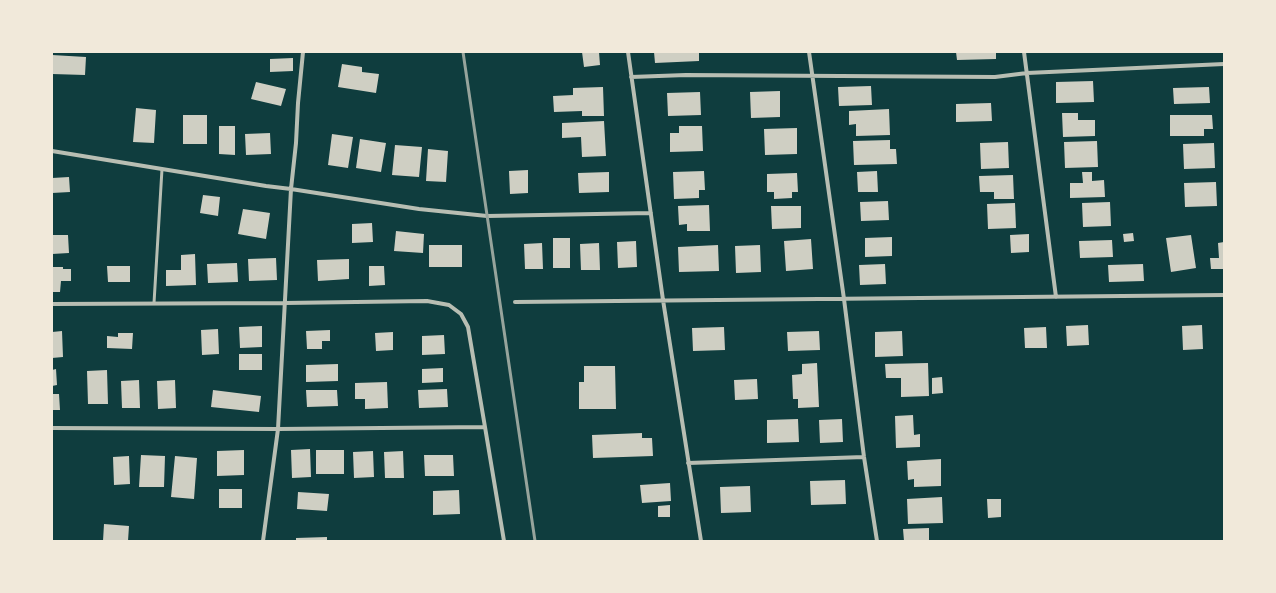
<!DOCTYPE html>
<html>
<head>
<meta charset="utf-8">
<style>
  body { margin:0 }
  #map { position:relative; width:1276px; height:593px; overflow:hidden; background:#0f3d3e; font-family:"Open Sans",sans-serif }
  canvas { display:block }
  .frame { position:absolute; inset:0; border:53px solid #f1e9da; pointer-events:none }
</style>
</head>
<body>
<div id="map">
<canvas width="1276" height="593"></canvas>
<div class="frame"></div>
</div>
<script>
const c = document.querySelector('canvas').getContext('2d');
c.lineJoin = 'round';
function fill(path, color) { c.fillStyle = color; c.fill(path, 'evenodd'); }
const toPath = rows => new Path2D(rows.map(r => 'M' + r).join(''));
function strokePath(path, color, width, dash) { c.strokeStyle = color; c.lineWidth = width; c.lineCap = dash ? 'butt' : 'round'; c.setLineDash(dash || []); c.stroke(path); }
fill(toPath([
  [582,52,599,52,600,65,584,67],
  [654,52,699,52,699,61,655,63],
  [956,52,996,52,996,59,957,60],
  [52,55,86,57,85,75,52,74],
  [293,58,293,71,270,72,270,59],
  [342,64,362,67,362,72,379,74,376,93,338,87],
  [1093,81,1094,102,1056,103,1056,82],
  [256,82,286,89,281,106,251,99],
  [871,86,872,105,839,106,838,87],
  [603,87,604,116,582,116,582,111,554,112,553,96,573,95,573,88],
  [1209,87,1210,103,1174,104,1173,88],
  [780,91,780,117,751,118,750,92],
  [700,92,701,115,668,116,667,93],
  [991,103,992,121,956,122,956,104],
  [136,108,156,110,154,143,133,142],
  [889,109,890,135,856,136,856,124,849,125,849,111],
  [1062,113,1078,113,1078,120,1095,120,1095,136,1063,137],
  [183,115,207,115,207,144,183,144],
  [1170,115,1212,115,1213,129,1204,129,1204,136,1170,136],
  [604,121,606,156,582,157,581,137,562,138,562,123],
  [219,126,235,126,235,155,219,154],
  [679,126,702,126,703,151,670,152,670,133,679,133],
  [797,128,797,154,765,155,764,129],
  [270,133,271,154,246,155,245,134],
  [332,134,353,137,348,168,328,165],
  [360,139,386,143,381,172,356,168],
  [890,140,890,149,896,149,897,164,854,165,853,141],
  [1097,141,1098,167,1065,168,1064,142],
  [1008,142,1009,168,981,169,980,143],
  [1214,143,1215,168,1184,169,1183,144],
  [395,145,422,147,419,177,392,175],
  [428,149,448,151,446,182,426,181],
  [528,170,528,193,510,194,509,171],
  [704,171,705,190,699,190,699,198,674,199,673,172],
  [877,171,878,192,858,192,857,172],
  [609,172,609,192,579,193,578,173],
  [1082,172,1092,172,1092,181,1104,180,1105,197,1070,198,1070,183,1083,183],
  [797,173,798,192,792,192,792,198,774,199,774,192,767,192,767,174],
  [1013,175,1014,199,994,199,994,192,980,192,979,176],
  [69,177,70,192,52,193,52,178],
  [1216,182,1217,206,1185,207,1184,183],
  [203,195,220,197,218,216,200,213],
  [888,201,889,220,861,221,860,202],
  [1110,202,1111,226,1083,227,1082,203],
  [1015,203,1016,228,988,229,987,204],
  [709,205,710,231,687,231,687,224,679,225,678,206],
  [771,206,801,206,801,228,772,229],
  [243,209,270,213,266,239,238,234],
  [372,223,373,242,352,243,352,224],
  [396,231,424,234,423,253,394,251],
  [1133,233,1134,241,1124,242,1123,234],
  [1029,234,1029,252,1011,253,1010,235],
  [52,235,68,235,69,253,52,254],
  [1191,235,1196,268,1171,272,1166,238],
  [892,237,892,256,865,257,865,238],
  [553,238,570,238,570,268,553,268],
  [811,239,813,269,786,271,784,241],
  [1112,240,1113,257,1080,258,1079,241],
  [636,241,637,267,618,268,617,242],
  [1224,242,1224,269,1211,269,1210,258,1219,258,1218,243],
  [542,243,543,269,525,269,524,244],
  [599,243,600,270,581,270,580,244],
  [429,245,462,245,462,267,429,267],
  [718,245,719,271,679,272,678,247],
  [760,245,761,272,736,273,735,246],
  [195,254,196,285,166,286,166,270,181,270,181,255],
  [276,258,277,280,249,281,248,259],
  [349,259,349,279,318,281,317,260],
  [237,263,238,282,208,283,207,264],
  [885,264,886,284,860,285,859,265],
  [1143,264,1144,281,1109,282,1108,265],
  [107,266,130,266,130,282,108,282],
  [369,266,384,266,385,285,369,286],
  [52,267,63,267,63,269,71,269,71,281,61,281,60,292,52,292],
  [1088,325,1089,345,1067,346,1066,326],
  [1202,325,1203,349,1183,350,1182,326],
  [262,326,262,347,240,348,239,327],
  [724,327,725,350,693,351,692,328],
  [1046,327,1047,348,1025,348,1024,328],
  [218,329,219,354,202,355,201,330],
  [330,330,330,341,322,341,322,349,307,349,306,331],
  [62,331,63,357,52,358,52,332],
  [819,331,820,350,788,351,787,332],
  [902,331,903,356,875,357,875,332],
  [393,332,393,350,376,351,375,333],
  [118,333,133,333,132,349,107,348,107,336,118,337],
  [444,335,445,354,422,355,422,336],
  [239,354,262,354,262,370,239,370],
  [817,363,819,407,798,408,798,399,793,399,792,375,802,374,802,364],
  [928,363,929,396,901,397,901,378,886,378,885,364],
  [338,364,338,381,306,382,306,365],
  [584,366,615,366,616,409,579,409,579,382,584,382],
  [443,368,443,382,422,383,422,369],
  [56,369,57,385,52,386,52,370],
  [107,370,108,404,88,404,87,371],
  [942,377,943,393,932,394,932,378],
  [757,379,758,399,735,400,734,380],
  [139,380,140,408,122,408,121,381],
  [175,380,176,408,158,409,157,381],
  [387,382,388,408,365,409,365,399,355,399,355,383],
  [447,389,448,407,419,408,418,390],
  [213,390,261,396,259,412,211,407],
  [306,390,337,390,338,406,307,407],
  [52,394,59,394,60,410,52,410],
  [913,415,914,435,920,434,920,447,896,448,895,416],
  [798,419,799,442,767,443,767,420],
  [842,419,843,442,820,443,819,420],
  [642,433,642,438,652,438,653,456,593,458,592,435],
  [310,449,311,477,292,478,291,450],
  [244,450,244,475,217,476,217,451],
  [316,450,344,450,344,474,316,474],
  [373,451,374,477,354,478,353,452],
  [403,451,404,478,385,478,384,452],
  [141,455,165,456,164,487,139,487],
  [424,455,453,455,454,476,425,476],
  [129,456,130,484,114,485,113,457],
  [175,456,197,458,194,499,171,497],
  [941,459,941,486,914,487,914,479,908,480,907,461],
  [845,480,846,504,811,505,810,481],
  [670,483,671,501,642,503,640,485],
  [750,486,751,512,721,513,720,487],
  [219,489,242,489,242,508,219,508],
  [459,490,460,514,433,515,433,491],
  [298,492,329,494,327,511,297,509],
  [942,497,943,523,908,524,907,499],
  [987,499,1001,499,1001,517,988,518],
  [670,505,670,517,658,517,658,506],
  [104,524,129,526,128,541,103,541],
  [929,528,929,541,904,541,903,529],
  [327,537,327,541,296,541,296,538]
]), '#cfcfc3');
strokePath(toPath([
  [154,303,162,169]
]), '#b8beb3', 3);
strokePath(toPath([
  [628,52,663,300,701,541],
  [809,52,844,299,864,457,877,541],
  [1024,52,1056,297],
  [631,77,686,75,995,77,1027,73,1224,64],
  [52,151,266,186,291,189,419,209,487,216,651,213],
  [515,302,1224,295],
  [52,304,285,303,427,301,449,305,461,314,468,327,485,427,504,541],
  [52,428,278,429,485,427],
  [688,463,864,457],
  [263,541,278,429,291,189,296,143,298,103,303,52]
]), '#b8beb3', 4);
strokePath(toPath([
  [463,52,535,541]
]), '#97a49c', 3);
</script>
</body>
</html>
